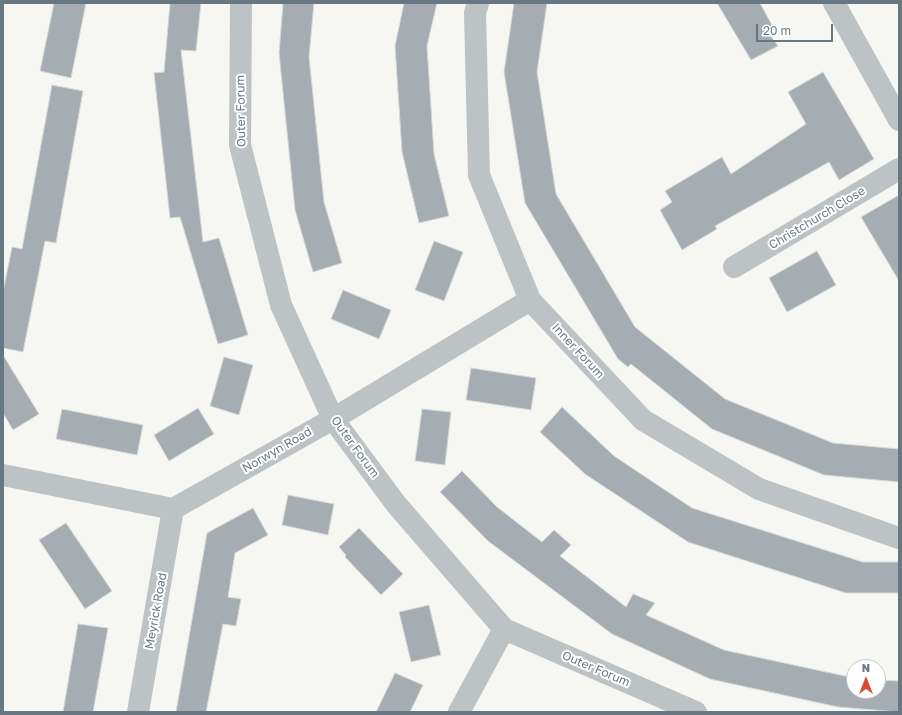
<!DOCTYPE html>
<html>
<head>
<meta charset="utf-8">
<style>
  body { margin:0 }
  #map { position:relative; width:902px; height:715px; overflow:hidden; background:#f6f6f3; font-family:"Golos Text",sans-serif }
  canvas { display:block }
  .frame { position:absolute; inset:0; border:4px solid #677882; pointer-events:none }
  .north { position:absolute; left:846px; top:659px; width:40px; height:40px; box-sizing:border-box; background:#fff; border:1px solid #c2c9cd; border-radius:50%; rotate:0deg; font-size:11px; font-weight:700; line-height:16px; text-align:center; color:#677882 }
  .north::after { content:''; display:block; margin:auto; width:14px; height:18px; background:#d54d34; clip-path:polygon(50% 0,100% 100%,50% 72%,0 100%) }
  .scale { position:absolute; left:756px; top:24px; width:77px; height:18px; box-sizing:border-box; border:2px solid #677882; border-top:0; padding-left:5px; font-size:12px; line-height:14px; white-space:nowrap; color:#677882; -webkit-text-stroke:3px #fff; paint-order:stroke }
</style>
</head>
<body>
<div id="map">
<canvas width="902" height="715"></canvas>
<div class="frame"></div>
<div class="north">N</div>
<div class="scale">20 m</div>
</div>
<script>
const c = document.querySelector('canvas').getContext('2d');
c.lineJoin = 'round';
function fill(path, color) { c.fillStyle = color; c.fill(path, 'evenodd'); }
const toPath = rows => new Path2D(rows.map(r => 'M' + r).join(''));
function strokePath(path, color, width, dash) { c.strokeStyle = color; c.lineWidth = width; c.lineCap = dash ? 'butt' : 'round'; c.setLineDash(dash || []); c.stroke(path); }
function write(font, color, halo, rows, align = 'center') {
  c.font = font + ' "Golos Text",sans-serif'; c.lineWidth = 4; c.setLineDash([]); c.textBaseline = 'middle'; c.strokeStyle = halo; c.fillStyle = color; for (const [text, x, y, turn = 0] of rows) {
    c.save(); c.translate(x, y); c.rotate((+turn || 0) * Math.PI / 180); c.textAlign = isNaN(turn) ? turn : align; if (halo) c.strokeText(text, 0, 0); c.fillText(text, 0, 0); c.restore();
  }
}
const building = toPath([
  [54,3,86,3,71,78,40,71,54,3],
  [170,3,201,3,196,51,181,50,203,242,219,238,248,335,218,344,180,217,170,218,154,73,164,72,170,3],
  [283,3,314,3,309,57,324,202,342,263,313,272,295,210,279,53,283,3],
  [404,3,437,3,427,46,434,154,449,216,419,223,402,152,395,46,404,3],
  [514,3,547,3,537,72,556,194,635,327,725,399,833,443,899,449,899,482,824,475,712,429,631,364,628,367,618,359,525,203,504,72,514,3],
  [717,3,760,3,773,27,767,31,778,46,751,60,717,3],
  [823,72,874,159,839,180,829,162,715,226,717,229,682,250,660,210,672,202,665,191,722,157,731,174,806,124,788,92,823,72],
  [52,85,83,91,56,243,45,241,23,352,3,348,3,292,12,247,22,249,52,85],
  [899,195,899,281,861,217,899,195],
  [434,241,463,252,444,301,415,290,434,241],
  [817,251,836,285,787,312,769,278,817,251],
  [343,290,391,310,379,339,331,319,343,290],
  [3,355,39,414,13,430,3,413,3,355],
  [224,357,253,365,239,415,210,406,224,357],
  [471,368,536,378,531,410,466,400,471,368],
  [562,407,614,456,692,508,863,562,899,562,899,593,846,593,688,542,585,474,540,432,562,407],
  [198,408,214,434,169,461,154,435,198,408],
  [62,409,143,425,137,455,56,439,62,409],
  [422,409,451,412,445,465,415,461,422,409],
  [462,471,497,507,542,542,554,530,571,545,560,556,626,607,633,594,655,603,646,615,724,650,854,678,854,691,878,691,878,680,899,681,899,712,838,707,710,679,612,634,488,541,440,492,462,471],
  [288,495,334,504,328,535,282,525,288,495],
  [253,508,268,535,235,553,228,597,241,599,236,626,223,624,206,712,176,712,207,533,253,508],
  [66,523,112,591,85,609,39,540,66,523],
  [359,528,403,574,381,595,345,557,346,555,339,547,359,528],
  [429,605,441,655,411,662,399,612,429,605],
  [78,624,108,628,93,712,63,712,78,624],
  [395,673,423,685,410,712,376,712,395,673]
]);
fill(building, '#a5adb2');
strokePath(building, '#d8d8d6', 1);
strokePath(toPath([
  [241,3,240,145,281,305,333,419,396,504,504,629,696,712],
  [478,3,475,13,479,175,530,300,643,420,759,489,899,538],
  [834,3,899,120],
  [734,267,899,169],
  [3,475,173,509,333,419,530,300],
  [138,712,173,509],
  [459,712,504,629]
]), '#bdc2c5', 22);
write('12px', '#677882', '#fff', [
  ["Outer Forum",241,111,-91],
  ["Christchurch Close",817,218,-31],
  ["Inner Forum",578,351,47],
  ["Outer Forum",355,447,54],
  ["Norwyn Road",277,450,-30],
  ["Meyrick Road",156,611,-80],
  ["Outer Forum",596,669,23]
]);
</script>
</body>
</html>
